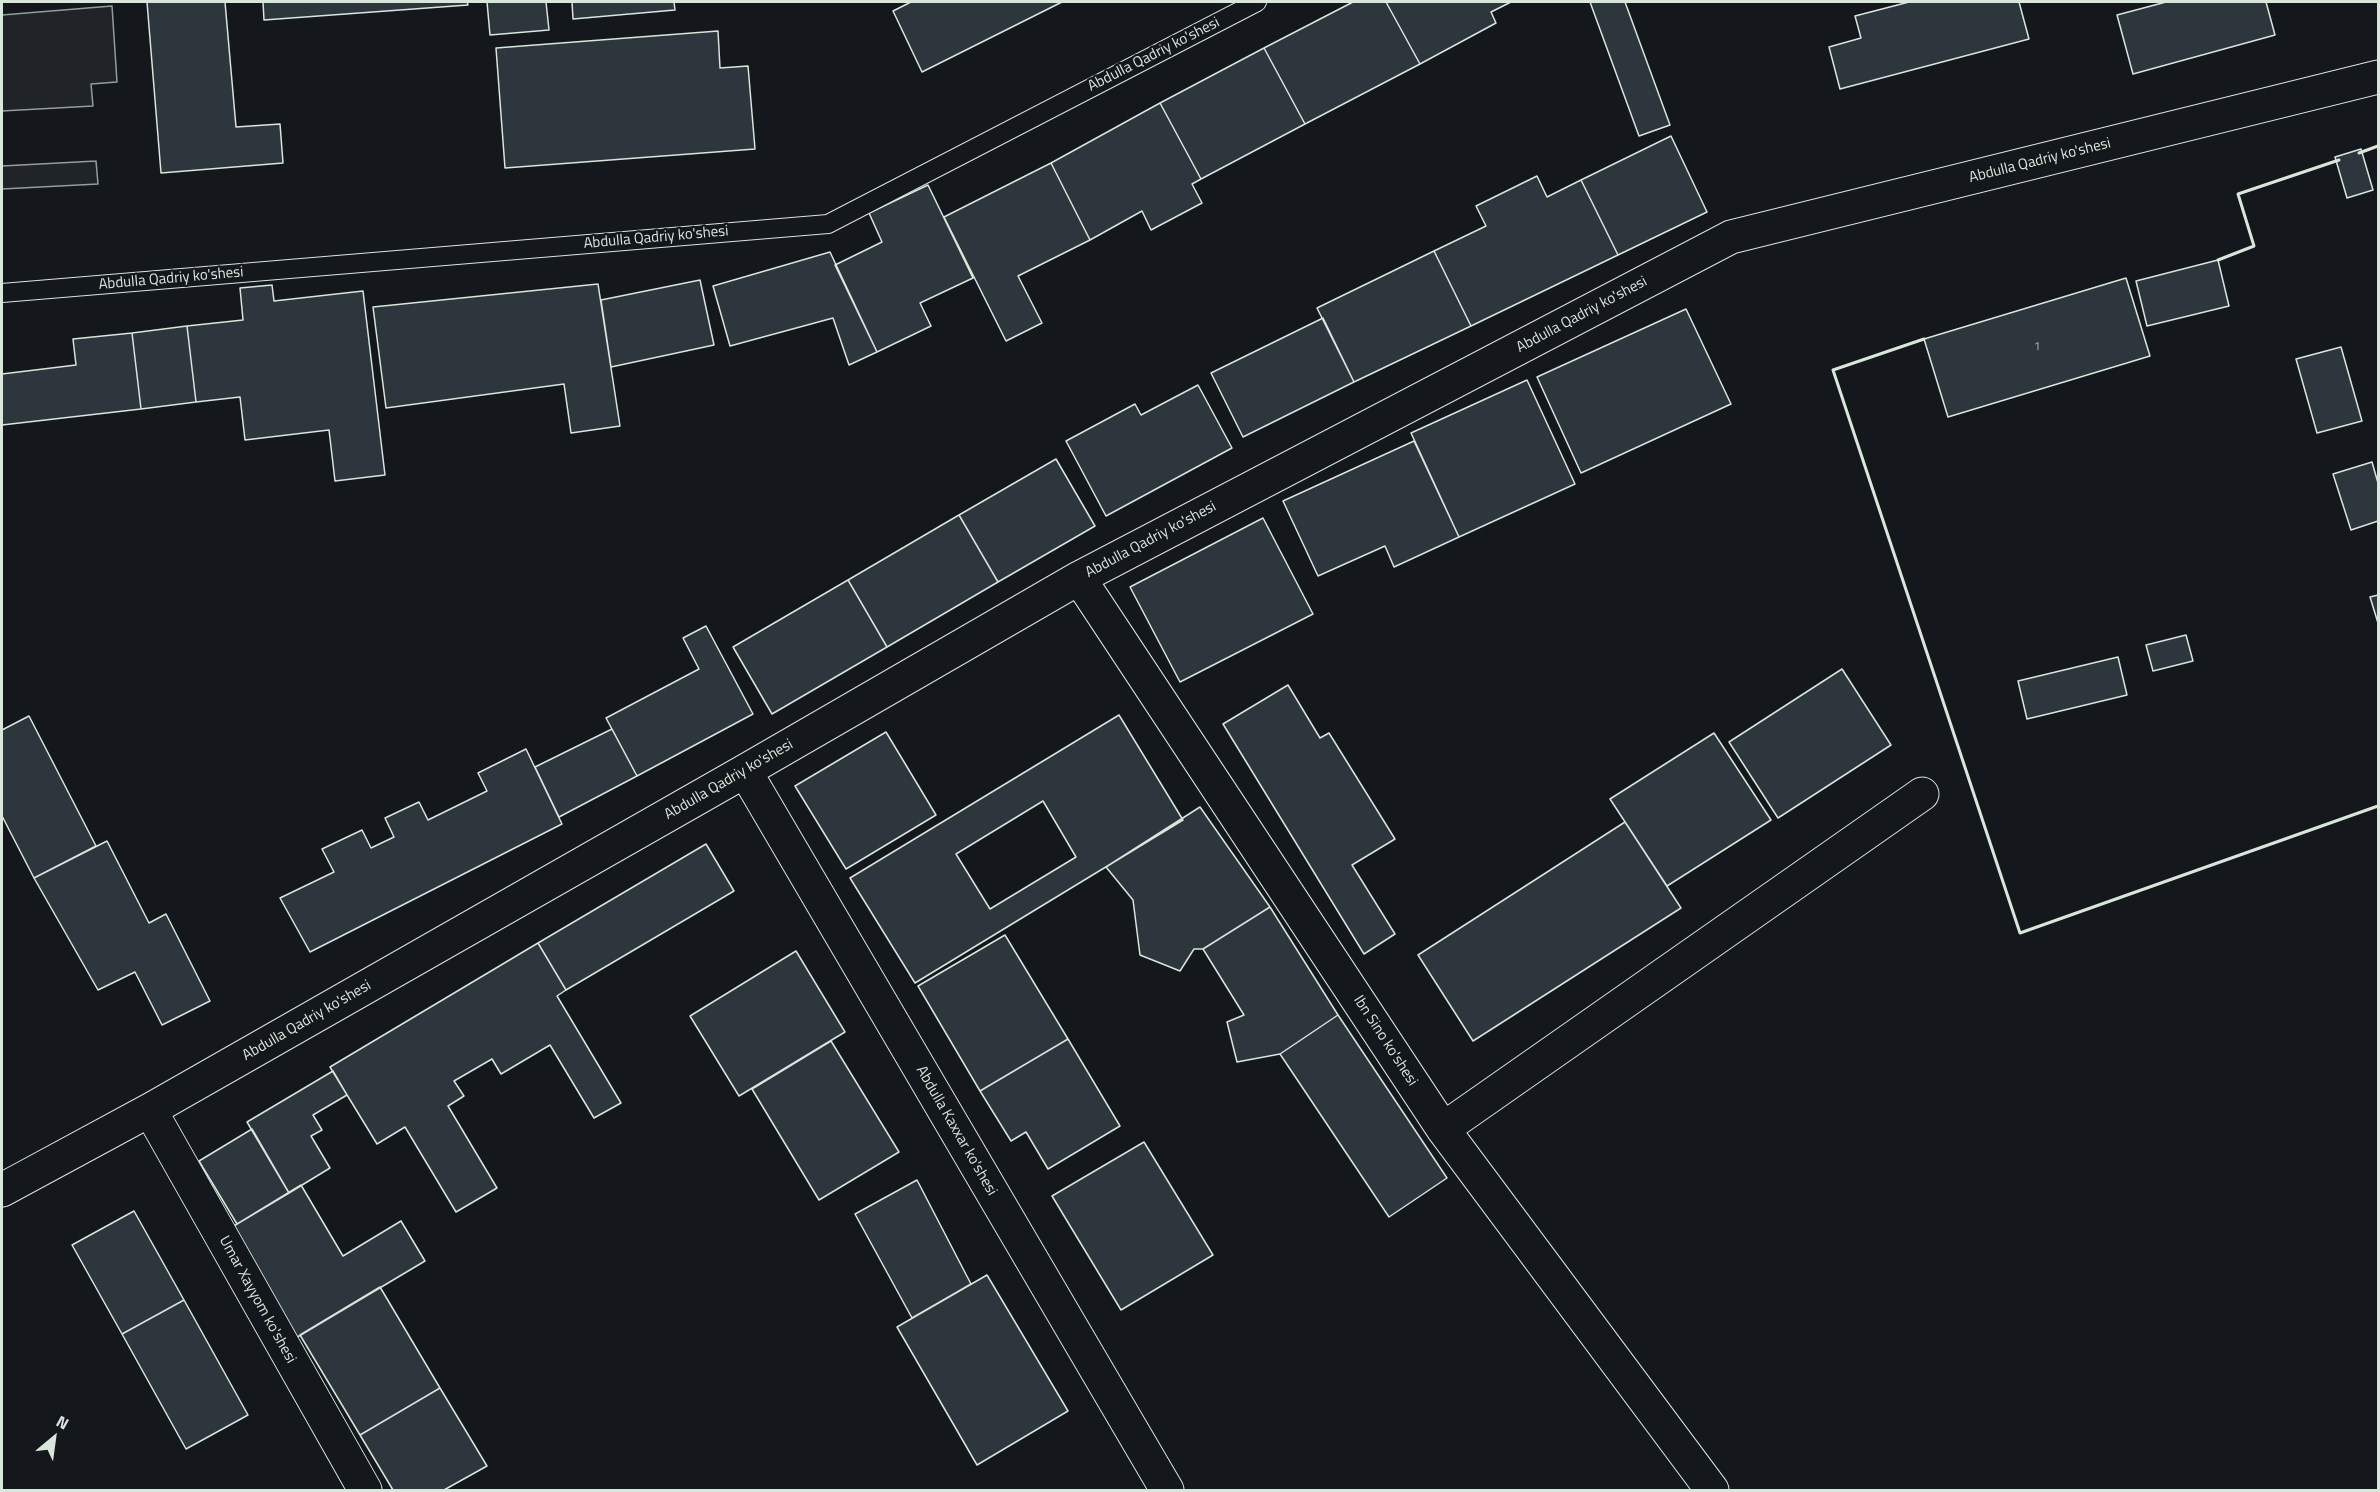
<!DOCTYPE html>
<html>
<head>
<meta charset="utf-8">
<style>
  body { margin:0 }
  #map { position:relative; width:2380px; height:1492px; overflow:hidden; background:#14181c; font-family:"Titillium Web",sans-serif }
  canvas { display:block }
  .frame { position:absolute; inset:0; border:3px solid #d8e6dc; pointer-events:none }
  .north { position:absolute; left:24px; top:1408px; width:60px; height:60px; -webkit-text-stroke:4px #14181c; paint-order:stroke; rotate:29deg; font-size:16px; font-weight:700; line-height:24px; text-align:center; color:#d8e6dc }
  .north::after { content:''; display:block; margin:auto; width:21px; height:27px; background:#d8e6dc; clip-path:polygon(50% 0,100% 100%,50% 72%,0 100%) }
</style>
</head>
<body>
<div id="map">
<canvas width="2380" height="1492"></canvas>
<div class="frame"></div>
<div class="north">N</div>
</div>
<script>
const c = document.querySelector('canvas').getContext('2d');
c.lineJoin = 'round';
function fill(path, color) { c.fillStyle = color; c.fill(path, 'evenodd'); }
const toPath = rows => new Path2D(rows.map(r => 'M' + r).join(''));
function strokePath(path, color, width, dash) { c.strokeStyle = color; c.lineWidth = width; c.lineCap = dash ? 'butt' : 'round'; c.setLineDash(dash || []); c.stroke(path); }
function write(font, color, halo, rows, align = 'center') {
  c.font = font + ' "Titillium Web",sans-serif'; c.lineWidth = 4.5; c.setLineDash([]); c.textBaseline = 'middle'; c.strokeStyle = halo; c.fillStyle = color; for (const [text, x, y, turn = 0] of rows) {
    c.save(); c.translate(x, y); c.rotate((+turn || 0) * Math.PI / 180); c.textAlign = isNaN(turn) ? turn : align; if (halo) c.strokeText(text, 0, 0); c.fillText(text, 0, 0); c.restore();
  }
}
const green = toPath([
  [112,6,117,82,91,84,93,106,2,111,2,15,112,6],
  [96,161,98,184,2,189,2,166,96,161]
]);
fill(green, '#202428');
strokePath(green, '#939e99', 1.5);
const building = toPath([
  [147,2,225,2,236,127,280,124,283,163,161,173,147,2],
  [263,2,467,2,468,5,264,20,263,2],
  [487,2,546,2,549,30,490,35,487,2],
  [572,2,674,2,675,10,573,19,572,2],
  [911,2,1062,2,922,72,893,11,911,2],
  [1353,2,1386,2,1420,64,1305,124,1264,48,1353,2],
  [1386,2,1511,2,1491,12,1496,23,1420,64,1386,2],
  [1590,2,1625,2,1670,125,1639,136,1590,2],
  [1909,2,2019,2,2029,39,1840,89,1829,47,1861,38,1855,16,1909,2],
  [2166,2,2266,2,2275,35,2133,74,2117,15,2166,2],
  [718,31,720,68,748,66,755,149,505,168,496,48,718,31],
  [1264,48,1305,124,1201,179,1160,103,1264,48],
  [1160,103,1201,179,1192,184,1202,203,1151,230,1142,211,1090,240,1051,163,1160,103],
  [1671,136,1707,212,1618,255,1581,180,1671,136],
  [2361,149,2373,190,2347,198,2335,157,2361,149],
  [1051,163,1090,240,1018,276,1042,323,1006,341,944,217,1051,163],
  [1537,176,1547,197,1581,180,1618,255,1471,326,1434,251,1486,226,1476,206,1537,176],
  [928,185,973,278,920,303,931,326,877,352,835,265,882,242,869,213,928,185],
  [1434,251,1471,326,1354,382,1317,308,1434,251],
  [830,252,877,352,849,365,833,318,730,346,713,286,830,252],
  [2218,260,2229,306,2147,326,2136,281,2218,260],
  [2126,278,2150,356,1948,417,1924,339,2126,278],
  [700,280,714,345,611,367,601,300,700,280],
  [598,284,620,426,571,433,564,384,386,408,373,307,598,284],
  [272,285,274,301,363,291,385,475,335,481,329,430,245,440,240,397,196,402,187,326,243,320,240,288,272,285],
  [1686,309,1731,404,1581,473,1537,377,1686,309],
  [1323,318,1354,382,1243,437,1211,373,1323,318],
  [187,326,196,402,141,409,132,333,187,326],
  [132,333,141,409,2,425,2,374,76,365,73,339,132,333],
  [2341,347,2362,421,2317,433,2296,359,2341,347],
  [1527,380,1575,484,1459,537,1411,433,1527,380],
  [1198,385,1232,448,1106,516,1066,441,1135,404,1141,415,1198,385],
  [1414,441,1459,537,1394,567,1385,546,1318,576,1283,501,1414,441],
  [1056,459,1095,526,998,582,959,515,1056,459],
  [2372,462,2378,483,2378,521,2351,530,2333,474,2372,462],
  [959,515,998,582,887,647,848,580,959,515],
  [1263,518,1313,614,1180,682,1130,587,1263,518],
  [848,580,887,647,772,714,733,647,848,580],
  [2378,595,2378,623,2370,597,2378,595],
  [706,626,753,714,637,776,606,718,699,669,683,638,706,626],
  [2186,635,2193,661,2153,671,2146,645,2186,635],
  [2118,657,2127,695,2027,719,2018,681,2118,657],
  [1842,669,1891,745,1778,818,1729,742,1842,669],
  [1288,685,1320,738,1329,733,1395,839,1352,865,1395,934,1364,954,1223,724,1288,685],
  [1119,715,1183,820,915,983,850,878,1119,715],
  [1043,801,1076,857,990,909,956,854,1043,801],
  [29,716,96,846,34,878,2,816,2,730,29,716],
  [612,729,637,776,559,817,535,767,612,729],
  [886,732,936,815,846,869,795,786,886,732],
  [1714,733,1771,820,1667,886,1610,799,1714,733],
  [526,749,562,824,310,952,280,898,334,872,322,849,362,830,371,848,394,837,385,818,419,802,428,820,487,791,478,773,526,749],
  [1200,807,1270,907,1203,949,1194,949,1180,971,1140,955,1133,900,1106,867,1200,807],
  [1625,822,1681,908,1473,1041,1418,955,1625,822],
  [107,841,149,923,166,914,210,1001,162,1025,135,972,98,990,34,878,107,841],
  [706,844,734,891,566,990,538,943,706,844],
  [1270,907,1338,1015,1280,1054,1237,1062,1227,1022,1244,1015,1203,949,1270,907],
  [1005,935,1068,1039,980,1091,918,986,1005,935],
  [538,943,566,990,557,996,621,1103,594,1118,550,1045,501,1074,492,1059,454,1081,464,1096,448,1106,497,1188,456,1212,405,1127,377,1144,330,1067,538,943],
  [796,951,845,1032,739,1096,690,1016,796,951],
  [1338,1015,1447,1178,1389,1217,1280,1054,1338,1015],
  [1068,1039,1120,1126,1048,1169,1026,1132,1011,1141,980,1091,1068,1039],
  [831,1041,899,1152,819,1200,752,1089,831,1041],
  [333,1071,347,1095,313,1115,322,1130,311,1136,330,1168,289,1193,247,1122,333,1071],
  [252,1129,289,1193,237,1224,199,1161,252,1129],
  [1144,1142,1213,1255,1121,1310,1052,1196,1144,1142],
  [917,1180,971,1284,912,1318,855,1214,917,1180],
  [301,1185,343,1256,401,1221,425,1261,289,1342,224,1232,301,1185],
  [134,1211,184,1300,122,1334,72,1245,134,1211],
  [987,1275,1068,1411,977,1465,897,1327,987,1275],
  [380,1287,440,1388,360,1435,300,1335,380,1287],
  [184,1300,248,1415,186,1449,122,1334,184,1300],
  [440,1388,487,1466,444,1490,393,1490,360,1435,440,1388]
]);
fill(building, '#2c363c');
strokePath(building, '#d8e6dc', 1.5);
const service = toPath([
  [2,293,828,224,1257,2]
]);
const minor = toPath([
  [1079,578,1443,1129,1712,1490],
  [745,771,1167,1490],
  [150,1110,365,1490],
  [1443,1129,1922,794],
  [2,1190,150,1110,745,771,1079,578,1731,237,2378,77]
]);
strokePath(service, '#d8e6dc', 20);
strokePath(minor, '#d8e6dc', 35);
strokePath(service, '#14181c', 18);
strokePath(minor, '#14181c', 33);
strokePath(toPath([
  [2359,153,2378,146],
  [2218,260,2254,246,2238,194,2339,160],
  [1924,339,1833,370,2020,933,2378,806]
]), '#d8e6dc', 3);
write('12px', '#adbab4', null, [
  ["1",2037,347]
]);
write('15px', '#d8e6dc', '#14181c', [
  ["Abdulla Qadriy ko'shesi",1154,55,-27],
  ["Abdulla Qadriy ko'shesi",2040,161,-14],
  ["Abdulla Qadriy ko'shesi",656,238,-5],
  ["Abdulla Qadriy ko'shesi",171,279,-5],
  ["Abdulla Qadriy ko'shesi",1582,315,-28],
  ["Abdulla Qadriy ko'shesi",1151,540,-28],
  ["Abdulla Qadriy ko'shesi",729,780,-30],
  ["Abdulla Qadriy ko'shesi",307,1021,-30],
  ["Ibn Sino ko'shesi",1385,1041,57],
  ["Abdulla Kaxxar ko'shesi",956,1131,60],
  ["Umar Xayyom ko'shesi",257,1300,61]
]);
</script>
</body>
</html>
